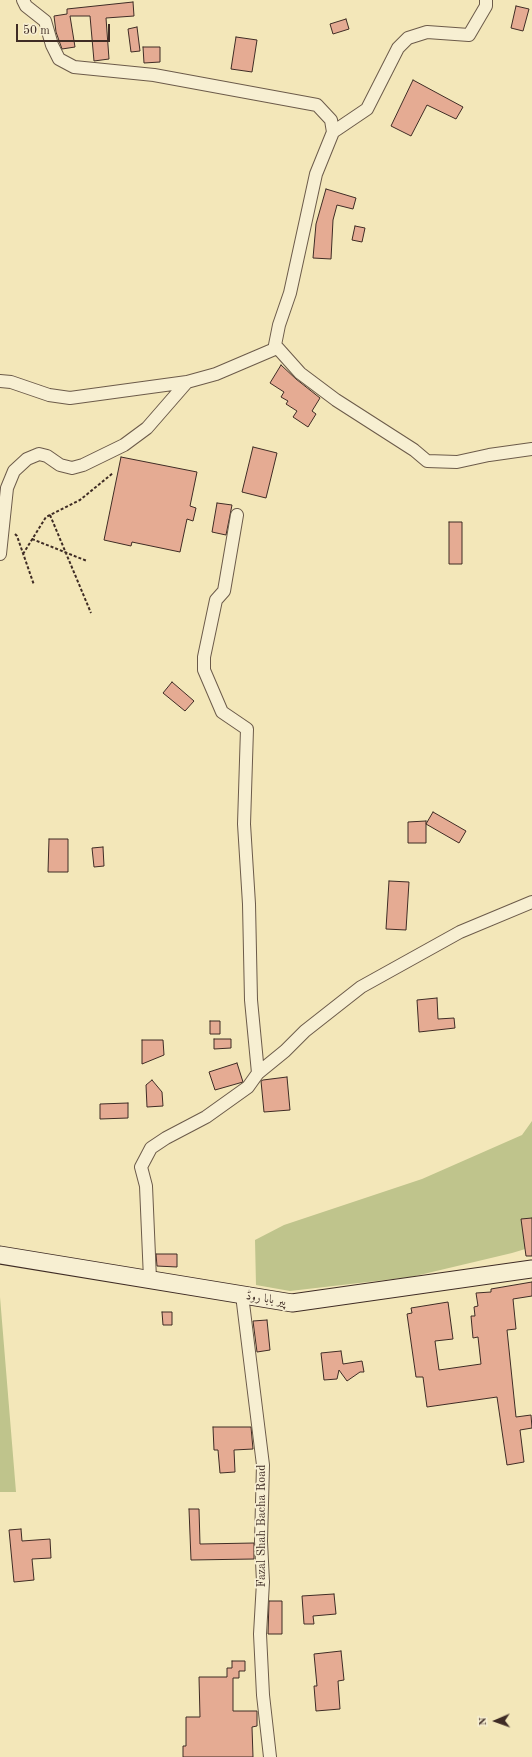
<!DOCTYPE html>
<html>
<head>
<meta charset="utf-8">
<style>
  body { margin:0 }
  #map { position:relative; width:532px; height:1757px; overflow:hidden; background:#f3e7b9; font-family:"Old Standard TT",serif }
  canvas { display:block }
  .north { position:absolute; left:476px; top:1701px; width:40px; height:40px; -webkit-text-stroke:3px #f7efd2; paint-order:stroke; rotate:268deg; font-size:11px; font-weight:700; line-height:16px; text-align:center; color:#3f2c25 }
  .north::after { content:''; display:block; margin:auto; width:14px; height:18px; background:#3f2c25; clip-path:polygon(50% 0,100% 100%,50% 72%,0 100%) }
  .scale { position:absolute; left:16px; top:24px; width:94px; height:18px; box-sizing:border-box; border:2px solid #3f2c25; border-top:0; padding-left:5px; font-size:12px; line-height:14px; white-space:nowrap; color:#3f2c25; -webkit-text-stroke:3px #f7efd2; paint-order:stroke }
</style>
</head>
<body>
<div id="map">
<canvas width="532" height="1757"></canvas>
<div class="north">N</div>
<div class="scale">50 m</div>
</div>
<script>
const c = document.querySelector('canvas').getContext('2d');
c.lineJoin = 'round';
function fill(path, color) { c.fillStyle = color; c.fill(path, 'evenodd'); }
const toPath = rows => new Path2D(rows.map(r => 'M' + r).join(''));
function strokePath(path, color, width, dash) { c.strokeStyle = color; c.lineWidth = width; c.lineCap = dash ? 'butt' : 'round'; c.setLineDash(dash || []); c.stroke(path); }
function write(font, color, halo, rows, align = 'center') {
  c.font = font + ' "Old Standard TT",Amiri,serif'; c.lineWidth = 3.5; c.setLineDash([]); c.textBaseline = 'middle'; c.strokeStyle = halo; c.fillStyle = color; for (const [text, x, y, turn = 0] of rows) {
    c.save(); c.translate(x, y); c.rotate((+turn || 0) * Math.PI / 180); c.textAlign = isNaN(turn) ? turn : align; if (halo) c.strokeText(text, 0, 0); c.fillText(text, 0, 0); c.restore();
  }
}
fill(toPath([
  [532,1121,532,1247,512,1253,411,1277,290,1291,256,1285,255,1240,284,1225,422,1179,522,1135],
  [0,1297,16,1492,0,1492]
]), '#bfc48c');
const building = toPath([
  [133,2,134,16,106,18,109,59,94,61,90,16,70,16,75,47,62,49,56,32,54,16,67,14,67,9,133,2],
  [516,6,529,9,523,31,511,28,516,6],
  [346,19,349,29,333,34,330,24,346,19],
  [137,27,140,51,131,52,128,29,137,27],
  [236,37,257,40,252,72,231,69,236,37],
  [143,47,160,47,160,62,144,63,143,47],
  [413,80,463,107,456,119,427,105,411,136,391,126,413,80],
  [326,189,356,198,353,209,337,205,333,220,331,259,313,258,316,224,326,189],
  [355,226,365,228,362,242,352,240,355,226],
  [281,365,296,379,320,398,312,411,316,414,308,427,293,417,297,411,286,404,288,401,281,397,284,392,270,383,281,365],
  [253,447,277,453,266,498,242,492,253,447],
  [121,457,197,472,190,506,196,508,193,521,187,519,180,552,132,542,131,546,104,540,121,457],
  [217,503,232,505,226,535,212,532,217,503],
  [449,522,462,522,462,564,449,564,449,522],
  [172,682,194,701,185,711,163,693,172,682],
  [433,812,466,831,459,843,426,824,433,812],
  [426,821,426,843,408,843,408,822,426,821],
  [49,839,68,839,68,872,48,872,49,839],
  [103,847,104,866,94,867,92,848,103,847],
  [389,881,409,882,406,930,386,929,389,881],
  [437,998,438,1019,454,1018,455,1028,419,1032,417,1000,437,998],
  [210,1021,220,1021,220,1034,210,1034,210,1021],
  [214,1039,231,1039,231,1048,214,1049,214,1039],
  [142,1040,163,1040,164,1055,142,1064,142,1040],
  [237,1063,243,1082,215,1090,209,1072,237,1063],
  [287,1077,290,1110,264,1112,261,1081,263,1080,287,1077],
  [152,1080,162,1092,163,1106,147,1107,146,1085,152,1080],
  [128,1103,128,1118,100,1119,100,1104,128,1103],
  [532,1218,532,1256,526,1256,521,1219,532,1218],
  [156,1254,177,1254,177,1267,157,1266,156,1254],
  [532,1282,532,1296,513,1299,516,1329,507,1330,516,1417,531,1415,532,1428,520,1430,524,1462,507,1465,497,1397,427,1407,423,1377,416,1377,407,1314,412,1313,411,1308,448,1302,453,1339,435,1341,439,1370,481,1364,478,1337,473,1338,471,1316,475,1316,474,1307,478,1306,476,1293,491,1292,491,1289,532,1282],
  [162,1312,172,1312,172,1325,163,1325,162,1312],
  [267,1320,270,1350,257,1352,253,1321,267,1320],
  [341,1351,343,1364,362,1361,364,1372,360,1372,347,1381,339,1370,337,1379,324,1380,321,1353,341,1351],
  [213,1427,251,1427,253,1449,234,1450,235,1472,220,1473,218,1450,214,1450,213,1427],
  [189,1509,199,1509,200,1544,254,1543,254,1559,191,1560,189,1509],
  [21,1529,22,1541,50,1539,51,1558,32,1559,34,1580,14,1582,9,1530,21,1529],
  [334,1594,336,1614,313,1616,314,1624,304,1624,302,1596,334,1594],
  [269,1601,282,1601,282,1634,268,1634,269,1601],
  [341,1651,344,1680,338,1681,340,1709,316,1711,314,1686,317,1686,314,1654,341,1651],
  [232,1661,245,1661,245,1671,239,1671,239,1678,233,1678,233,1711,257,1711,257,1726,252,1727,253,1757,183,1757,183,1746,186,1746,186,1717,200,1717,199,1677,227,1677,227,1668,232,1668,232,1661]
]);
fill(building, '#e5ab93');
strokePath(building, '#3f2c25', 1);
const minor = toPath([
  [23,0,26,6,45,21,52,45,59,59,74,67,154,75,317,105,331,120,333,132,316,174,290,293,279,325,275,345,300,373,336,400,414,450,427,461,457,462,489,455,532,449],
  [333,132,367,109,398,48,408,38,427,32,469,35,486,6,486,0],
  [0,381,11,382,49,395,70,398,187,382],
  [237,515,224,591,216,600,204,657,204,670,222,712,247,729,244,824,249,904,251,1000,258,1073],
  [0,554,7,488,14,471,27,459,39,454,47,456,60,465,72,468,83,465,124,445,147,428,187,382,216,374,277,348],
  [150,1279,146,1186,141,1167,151,1148,166,1138,206,1117,248,1087,258,1073,285,1051,305,1031,361,987,460,932,532,902],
  [242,1295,263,1465,261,1541,263,1582,260,1634,263,1695,270,1757]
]);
const secondary = toPath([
  [0,1255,292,1303,532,1269]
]);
strokePath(minor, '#6c5b4a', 14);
strokePath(secondary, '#3f2c25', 19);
strokePath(toPath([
  [50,515,91,613],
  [15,534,17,536,34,585],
  [32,539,87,561],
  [23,554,46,517,80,500,113,473]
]), '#3f2c25', 2, [3, 2]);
strokePath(minor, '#f7efd2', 12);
strokePath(secondary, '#f7efd2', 17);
write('12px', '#3f2c25', '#f7efd2', [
  ["پیر بابا روڈ",266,1299,9],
  ["Fazal Shah Bacha Road",262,1526,-90]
]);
</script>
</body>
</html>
